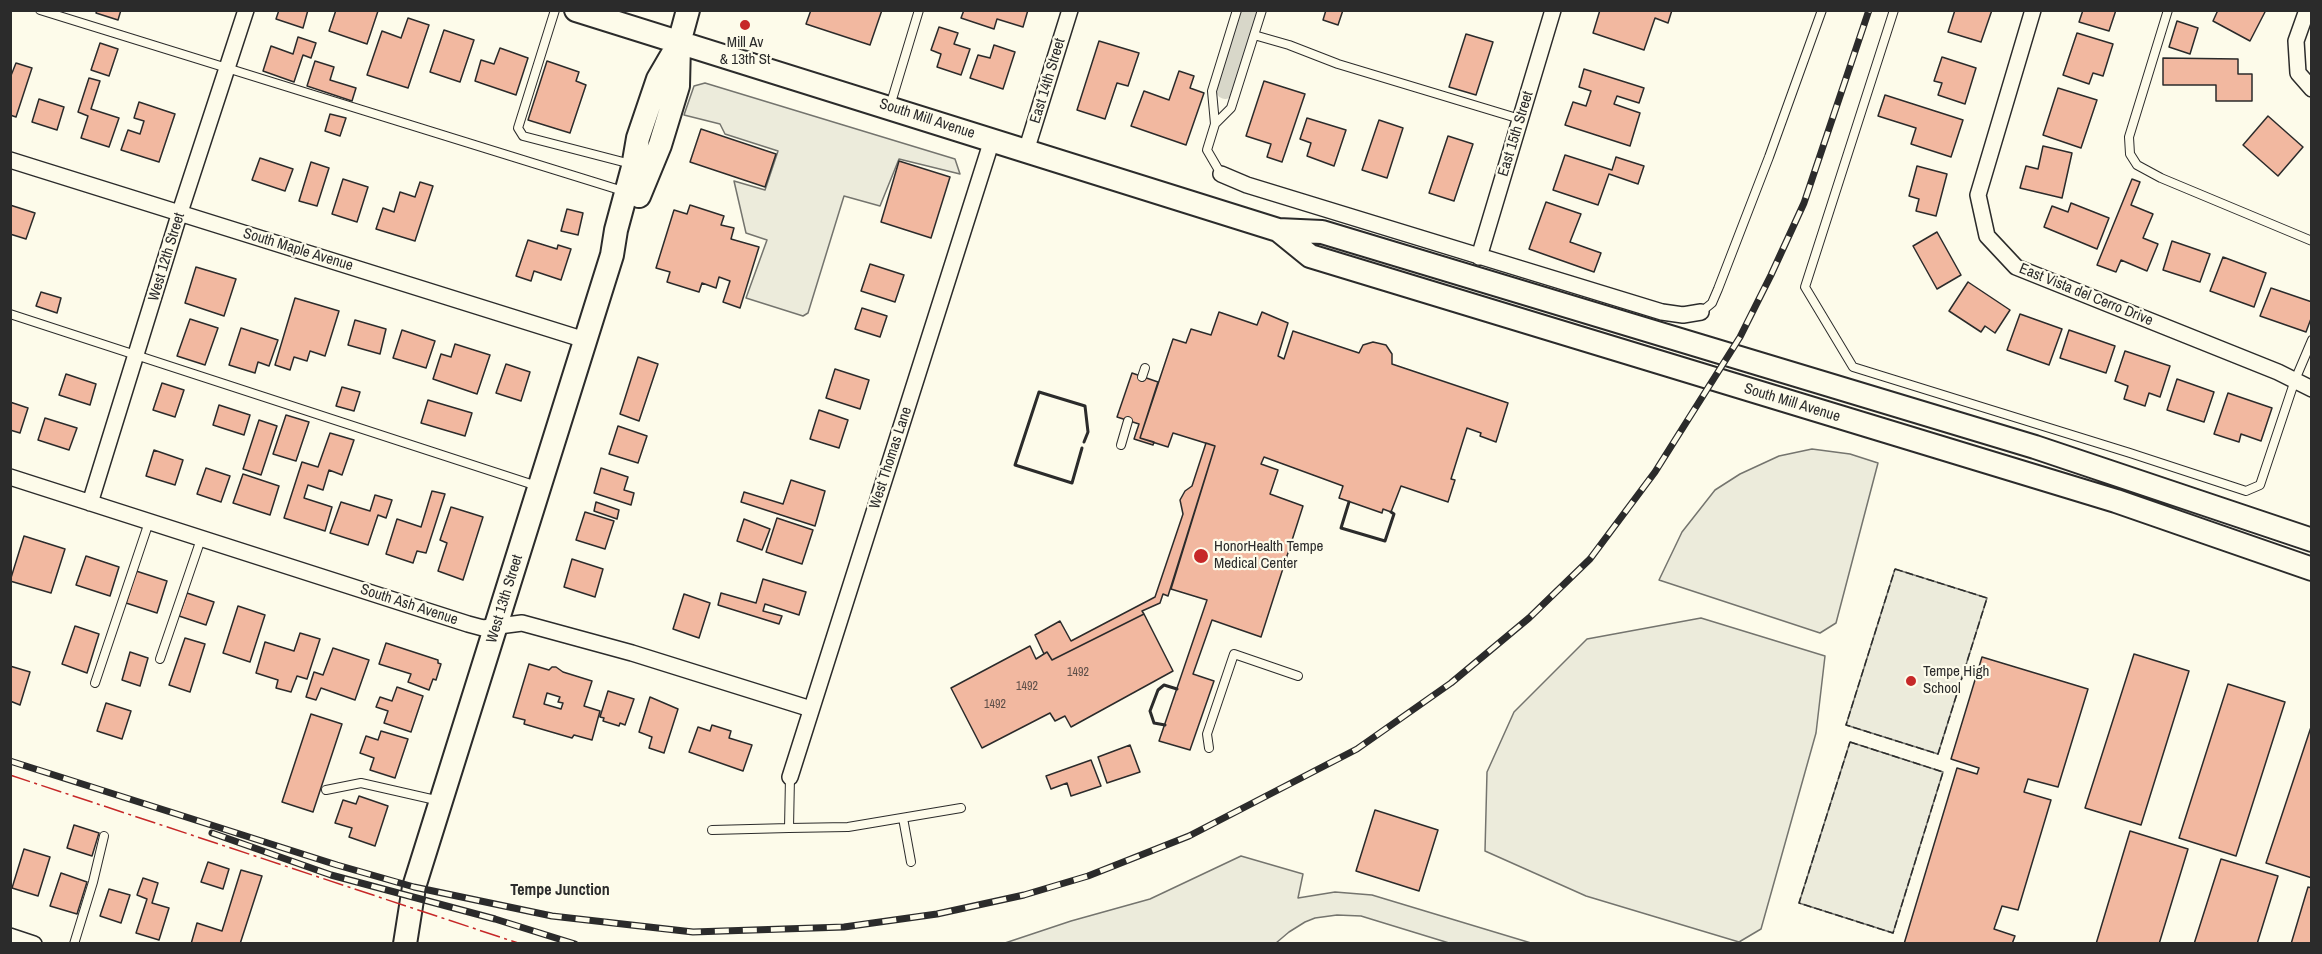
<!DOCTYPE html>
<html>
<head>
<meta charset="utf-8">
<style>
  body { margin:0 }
  #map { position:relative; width:2322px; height:954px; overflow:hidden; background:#fdfbea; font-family:"Archivo Narrow",sans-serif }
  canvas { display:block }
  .frame { position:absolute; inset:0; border:12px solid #2b2b2b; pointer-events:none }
</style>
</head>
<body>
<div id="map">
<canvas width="2322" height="954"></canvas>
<div class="frame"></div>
</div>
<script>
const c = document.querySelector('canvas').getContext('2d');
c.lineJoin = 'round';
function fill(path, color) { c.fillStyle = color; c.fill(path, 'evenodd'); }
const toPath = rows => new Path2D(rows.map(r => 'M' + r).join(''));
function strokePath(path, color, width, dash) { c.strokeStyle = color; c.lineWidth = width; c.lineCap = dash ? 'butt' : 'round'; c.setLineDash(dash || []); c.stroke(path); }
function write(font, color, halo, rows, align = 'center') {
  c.font = font + ' "Archivo Narrow",sans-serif'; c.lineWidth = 4.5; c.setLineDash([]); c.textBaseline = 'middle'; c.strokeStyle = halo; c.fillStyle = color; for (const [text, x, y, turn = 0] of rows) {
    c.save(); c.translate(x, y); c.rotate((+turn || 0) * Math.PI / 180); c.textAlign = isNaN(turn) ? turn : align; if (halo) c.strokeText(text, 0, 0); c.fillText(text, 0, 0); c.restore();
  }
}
const green = toPath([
  [705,83,955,159,960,174,899,159,880,206,844,196,808,313,803,316,746,298,767,240,746,233,734,181,765,190,778,151,725,134,720,124,684,115,694,86,705,83],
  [1812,449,1850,454,1878,463,1836,623,1820,633,1659,580,1682,532,1715,490,1740,474,1779,456,1812,449],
  [1895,569,1987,598,1938,754,1846,725,1895,569],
  [1701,618,1825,656,1816,733,1761,929,1739,942,1586,896,1485,851,1487,772,1514,712,1587,639,1701,618],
  [1850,742,1943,772,1893,933,1799,903,1850,742],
  [1241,856,1303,874,1298,898,1335,892,1372,895,1531,943,1449,943,1361,916,1337,915,1315,918,1305,922,1289,932,1276,943,1005,943,1071,921,1150,899,1241,856]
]);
fill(green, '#ecebdb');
strokePath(green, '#74746e', 1.5);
strokePath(toPath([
  [1225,90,1249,10]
]), '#d8d7c9', 18);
const building = toPath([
  [97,10,121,10,118,20,96,13,97,10],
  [279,10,308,10,303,28,276,19,279,10],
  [336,10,378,11,367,44,329,31,336,10],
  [811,10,882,10,870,45,806,24,811,10],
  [964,10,984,11,1028,10,1023,27,997,19,994,29,961,18,964,10],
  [1326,10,1343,10,1338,25,1323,20,1326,10],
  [1600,10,1631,11,1672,10,1668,23,1655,18,1644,50,1593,33,1600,10],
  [1955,10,1992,10,1981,42,1948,32,1955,10],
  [2083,10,2116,10,2109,31,2079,22,2083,10],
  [2218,10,2266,10,2250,41,2213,21,2218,10],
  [408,18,429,25,408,88,367,75,382,31,401,38,408,18],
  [2177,21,2198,28,2190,54,2169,47,2177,21],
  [939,27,958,33,954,44,970,49,961,75,937,67,941,54,931,50,939,27],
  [444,30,474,40,460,82,430,72,444,30],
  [2077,33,2113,44,2103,76,2093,73,2089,84,2063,75,2077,33],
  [1466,34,1493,42,1476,95,1449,87,1466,34],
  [298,37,316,43,311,58,303,55,294,82,263,71,271,46,293,54,298,37],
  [1099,41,1139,53,1128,86,1117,83,1105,119,1077,110,1099,41],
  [100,43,118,49,109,76,91,70,100,43],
  [994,45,1015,52,1003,89,970,78,978,55,990,58,994,45],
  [500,48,528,58,516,95,475,81,481,60,494,64,500,48],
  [1942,57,1976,68,1965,104,1938,95,1942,83,1934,81,1942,57],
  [2163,58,2238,59,2238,74,2252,74,2252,101,2216,101,2216,85,2163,85,2163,58],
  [315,61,334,67,330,80,356,88,352,101,307,86,315,61],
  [547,61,579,72,576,81,586,85,570,133,528,120,547,61],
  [16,63,32,68,16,117,10,115,10,78,16,63],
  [1584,69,1644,88,1639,103,1617,96,1614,104,1640,113,1630,146,1565,125,1573,102,1586,106,1591,91,1579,87,1584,69],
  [1179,71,1194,76,1190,88,1204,93,1186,145,1131,126,1144,91,1169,100,1179,71],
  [89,78,100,81,91,109,119,118,109,147,81,138,88,116,78,112,89,78],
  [1264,81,1305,94,1282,162,1267,157,1271,144,1246,136,1264,81],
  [2058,88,2097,100,2081,148,2043,135,2058,88],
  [1885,95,1963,120,1951,157,1911,144,1916,128,1878,116,1885,95],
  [39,99,64,107,57,130,32,122,39,99],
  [139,102,175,114,159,162,121,150,128,130,140,134,144,121,134,118,139,102],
  [330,114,346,118,340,136,325,131,330,114],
  [2268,116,2303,147,2278,176,2243,145,2268,116],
  [1307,118,1346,130,1334,166,1307,156,1311,143,1300,139,1307,118],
  [1379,120,1403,128,1387,178,1362,170,1379,120],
  [701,129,776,154,765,187,690,162,701,129],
  [1448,136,1473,144,1454,201,1429,193,1448,136],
  [2043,146,2072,153,2062,198,2020,188,2026,166,2038,169,2043,146],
  [1565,155,1612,170,1616,157,1644,166,1638,184,1609,174,1598,205,1553,190,1565,155],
  [260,158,293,169,285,191,252,180,260,158],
  [899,161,950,177,931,238,881,222,899,161],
  [311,162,329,168,317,206,299,201,311,162],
  [1917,166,1947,174,1936,216,1916,211,1919,199,1909,196,1917,166],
  [343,179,368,187,357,222,332,214,343,179],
  [2132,179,2140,182,2131,205,2153,214,2143,238,2158,244,2147,271,2121,260,2116,272,2097,265,2132,179],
  [420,182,433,186,415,241,376,229,383,208,394,212,400,192,415,197,420,182],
  [1546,202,1581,214,1570,242,1601,253,1594,272,1529,249,1546,202],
  [2071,203,2109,218,2097,249,2044,227,2052,206,2068,212,2071,203],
  [10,205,35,213,26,239,10,234,10,205],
  [690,205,724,216,721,225,734,228,731,239,759,247,740,308,723,302,730,281,719,277,716,288,702,283,699,292,667,282,670,272,656,268,674,210,687,214,690,205],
  [567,209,583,213,578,235,561,231,567,209],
  [1937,232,1961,275,1937,289,1913,246,1937,232],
  [528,240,557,249,558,245,571,249,561,280,534,271,531,281,516,276,528,240],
  [2172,241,2210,254,2200,282,2163,270,2172,241],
  [2223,257,2266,273,2254,307,2210,291,2223,257],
  [870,264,904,275,895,302,861,291,870,264],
  [196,267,236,279,224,316,185,303,196,267],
  [1968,282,2010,310,1995,333,1985,326,1981,332,1949,311,1968,282],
  [2271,288,2312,302,2312,316,2306,332,2260,316,2271,288],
  [41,292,61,298,57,313,36,306,41,292],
  [295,298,339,311,325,356,310,351,307,361,294,357,290,370,275,365,295,298],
  [862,308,887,316,880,337,855,329,862,308],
  [1219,312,1257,325,1262,312,1288,323,1278,356,1284,359,1293,331,1359,353,1363,345,1373,342,1386,345,1392,354,1392,364,1508,403,1496,442,1480,436,1481,433,1467,428,1451,479,1455,480,1448,502,1401,486,1391,512,1383,509,1382,513,1339,498,1343,486,1264,457,1261,464,1278,470,1270,494,1303,506,1261,637,1212,620,1193,674,1214,681,1190,750,1159,741,1207,600,1171,589,1215,446,1173,433,1168,447,1140,438,1173,339,1186,343,1191,329,1211,335,1219,312],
  [2020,314,2062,329,2049,365,2007,350,2020,314],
  [190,319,218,328,205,365,177,356,190,319],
  [355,320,386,329,380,354,348,345,355,320],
  [241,328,278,340,269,366,258,362,255,373,229,365,241,328],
  [402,330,435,341,426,368,393,358,402,330],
  [2069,330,2115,346,2106,373,2060,358,2069,330],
  [455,344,490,355,477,394,433,379,441,354,451,357,455,344],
  [2125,351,2170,366,2160,397,2149,393,2145,406,2124,399,2128,386,2115,381,2125,351],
  [638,357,658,364,639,421,620,414,638,357],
  [506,364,530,372,521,401,496,393,506,364],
  [835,369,869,380,860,409,826,398,835,369],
  [1132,373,1158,382,1140,438,1154,442,1153,445,1134,439,1139,424,1117,417,1132,373],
  [66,374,96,384,90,405,59,395,66,374],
  [2177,379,2214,392,2204,422,2167,410,2177,379],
  [162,383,184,390,175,417,153,410,162,383],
  [342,387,360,392,354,411,336,406,342,387],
  [2228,393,2272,408,2261,441,2241,434,2239,442,2214,434,2228,393],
  [428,400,472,413,465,436,421,423,428,400],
  [10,402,28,408,20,433,10,430,10,402],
  [219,405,250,415,244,435,213,425,219,405],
  [819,410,848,420,839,448,810,439,819,410],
  [286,415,309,422,296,461,273,454,286,415],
  [45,418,77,428,69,450,38,440,45,418],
  [259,420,277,426,261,475,243,469,259,420],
  [618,426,647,436,638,463,609,454,618,426],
  [330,433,354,440,342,475,329,470,323,490,308,485,304,498,332,507,325,531,284,518,302,462,318,467,330,433],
  [1206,443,1215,446,1168,596,1163,594,1160,603,1142,611,1144,614,1052,660,1047,652,1044,654,1035,635,1060,621,1071,641,1155,597,1183,514,1180,500,1185,491,1192,486,1206,443],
  [154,450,183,460,175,485,146,476,154,450],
  [206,468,230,476,221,502,197,494,206,468],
  [601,468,628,477,624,490,634,493,631,505,594,493,601,468],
  [243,474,279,486,270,515,233,503,243,474],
  [791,480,825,491,815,526,741,502,744,492,783,504,791,480],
  [432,491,445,494,426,553,417,551,413,563,386,554,397,519,421,527,432,491],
  [375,495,392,500,386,518,378,515,368,545,330,533,341,502,370,511,375,495],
  [596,502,619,510,617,519,594,511,596,502],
  [451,507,483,517,463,580,438,571,447,543,440,540,451,507],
  [585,512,614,521,605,549,576,540,585,512],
  [777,518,813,530,802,564,766,552,777,518],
  [744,519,770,529,762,550,737,541,744,519],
  [24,536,65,549,51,593,10,581,24,536],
  [86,556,119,567,110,596,76,585,86,556],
  [572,559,603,569,595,597,564,587,572,559],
  [136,571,167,581,157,613,126,603,136,571],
  [763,579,806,592,799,615,765,604,763,611,782,616,779,624,718,605,721,593,756,603,763,579],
  [187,593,214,602,206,625,179,616,187,593],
  [684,594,710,603,699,638,673,629,684,594],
  [238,606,265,615,250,662,223,653,238,606],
  [1144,614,1173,671,1071,727,1065,716,1055,721,1050,713,982,748,951,688,1030,646,1036,659,1047,652,1052,660,1144,614],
  [75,626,99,634,87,673,62,664,75,626],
  [300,633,320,639,307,679,297,676,291,692,276,688,278,680,256,673,265,642,294,651,300,633],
  [185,638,205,644,190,692,169,685,185,638],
  [386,643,438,660,438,663,441,664,436,680,433,679,429,690,408,682,411,674,379,664,386,643],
  [333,648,369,660,355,700,321,688,316,700,306,697,314,672,323,675,333,648],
  [130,652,148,658,140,686,122,680,130,652],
  [2134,654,2189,671,2141,825,2085,808,2134,654],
  [1982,657,2088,689,2058,787,2028,779,2024,792,2051,800,2018,910,2002,906,1994,929,2015,936,2012,944,1904,944,1957,768,1977,774,1979,768,1951,759,1982,657],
  [529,664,549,670,552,667,556,667,563,672,592,681,584,706,600,711,592,740,574,735,572,738,524,724,525,720,513,717,529,664],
  [547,693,560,697,558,702,563,703,561,709,544,704,547,693],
  [10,666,30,672,20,705,10,701,10,666],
  [2228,684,2285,702,2236,856,2179,838,2228,684],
  [397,687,423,696,411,732,384,723,388,711,376,707,380,697,392,701,397,687],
  [608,691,634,699,625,725,620,723,619,726,603,721,604,718,600,717,608,691],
  [650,697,678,709,664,753,649,748,652,737,639,732,650,697],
  [106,703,131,711,122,739,97,731,106,703],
  [311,714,342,724,313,812,282,802,311,714],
  [2312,724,2312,878,2266,863,2312,724],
  [712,725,731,731,729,738,752,745,743,771,689,752,698,727,710,731,712,725],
  [381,731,408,739,395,778,370,770,374,758,360,753,366,736,378,740,381,731],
  [1130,745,1140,772,1107,783,1098,757,1130,745],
  [1091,760,1101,786,1071,796,1067,783,1051,789,1046,776,1091,760],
  [359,796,388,806,375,846,349,837,352,828,335,823,343,800,356,804,359,796],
  [1375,810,1438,830,1419,891,1356,871,1375,810],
  [74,825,99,833,92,856,67,848,74,825],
  [2130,831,2188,849,2159,944,2096,944,2130,831],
  [24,849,50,857,38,896,12,888,24,849],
  [2221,859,2278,876,2257,944,2194,944,2221,859],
  [208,862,229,869,223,889,201,882,208,862],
  [241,870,262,876,240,944,191,944,197,923,222,931,241,870],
  [61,873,87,882,77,914,50,906,61,873],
  [143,878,158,883,152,903,169,908,159,940,136,933,147,899,137,895,143,878],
  [2308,887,2312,888,2312,944,2291,944,2308,887],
  [109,889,130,895,121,923,100,916,109,889]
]);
fill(building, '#f2b8a0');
strokePath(building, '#2b2b2b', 1.5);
const lane = toPath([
  [40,10,623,191],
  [555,10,518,128,523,136,631,164],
  [1894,10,1805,287,1853,367,2130,453,2246,491,2260,485,2295,380,2312,340],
  [2168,10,2129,137,2130,154,2137,165,2161,178,2312,241],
  [1254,35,1289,45,1338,64,1520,119],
  [890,106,919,10],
  [1215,124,1231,108,1262,10],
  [1221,174,1207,150,1215,124,1212,91,1237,10],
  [1701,312,1712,303,1718,289,1769,157,1822,10],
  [10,314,537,486],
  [1142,377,1145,368],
  [1121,445,1128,421],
  [160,659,201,539],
  [95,683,149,522],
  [1209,748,1207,734,1234,654,1298,676],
  [326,790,361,783,440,801],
  [903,818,911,862],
  [789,828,848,827,961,808],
  [712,830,789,828,790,777],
  [74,944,93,882,104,836]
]);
const street = toPath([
  [2033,10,1978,195,1987,236,2016,267,2278,372,2312,389],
  [2307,10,2296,41,2298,73,2312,89],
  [1026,151,1070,10],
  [10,160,585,340],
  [1221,174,1247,185,1662,312,1683,315,1701,312],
  [1479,257,1553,10],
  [10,477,468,624,483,628,522,623,632,653,811,709],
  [90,503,180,212,246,10],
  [790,777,992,140],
  [10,936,34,944]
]);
const secondary = toPath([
  [576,10,1278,230,1322,232,2035,447,2312,540],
  [639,196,660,145,678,86,679,44],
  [1278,230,1310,256,2116,501,2312,569],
  [405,944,414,887,612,255,616,230,633,167,638,138,658,79,679,43,688,10]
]);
strokePath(lane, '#2b2b2b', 10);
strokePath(street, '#2b2b2b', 18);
strokePath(secondary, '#2b2b2b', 26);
strokePath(lane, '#fdfbea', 8);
strokePath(street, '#fdfbea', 15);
strokePath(secondary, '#fdfbea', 22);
const rail = toPath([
  [10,761,337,865,414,887,552,916,693,932,844,927,937,914,1024,895,1088,876,1189,836,1357,749,1451,683,1529,618,1590,559,1655,472,1740,337,1771,275,1804,203,1869,10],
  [212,833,331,875,495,919,575,944]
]);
strokePath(rail, '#2b2b2b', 7);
strokePath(rail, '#fdfbea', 4.5, [14]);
strokePath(toPath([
  [1895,569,1987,598,1938,754,1846,725,1895,569],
  [1850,742,1943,772,1893,933,1799,903,1850,742]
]), '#2b2b2b', 1.5, [8, 3]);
strokePath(toPath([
  [1082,448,1072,483,1015,465,1039,392,1085,406,1088,432,1084,442],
  [1349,502,1341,528,1385,541,1394,514,1391,512],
  [1165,725,1154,723,1150,711,1158,690,1164,685,1177,689]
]), '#2b2b2b', 3);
strokePath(toPath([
  [10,775,521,944]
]), '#c62828', 1.5, [21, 4.5, 3, 4.5]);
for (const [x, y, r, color] of [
  [745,25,6,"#c62828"],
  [1201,556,8,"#c62828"],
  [1911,681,6,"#c62828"]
]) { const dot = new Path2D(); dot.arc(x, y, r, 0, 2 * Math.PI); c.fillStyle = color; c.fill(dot); strokePath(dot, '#fdfbea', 2); }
write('12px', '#5d4e48', null, [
  ["1492",1078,673],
  ["1492",1027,687],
  ["1492",995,705]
]);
write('15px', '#2b2b2b', '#fdfbea', [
  ["Mill Av",745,43,"center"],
  ["& 13th St",745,60,"center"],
  ["HonorHealth Tempe",1214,547],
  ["Medical Center",1214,564],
  ["Tempe High",1923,672],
  ["School",1923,689]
], 'left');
write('15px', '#2b2b2b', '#fdfbea', [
  ["East 14th Street",1048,81,-73],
  ["South Mill Avenue",927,119,18],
  ["East 15th Street",1516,134,-73],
  ["South Maple Avenue",298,250,17],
  ["West 12th Street",167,257,-73],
  ["East Vista del Cerro Drive",2086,295,22],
  ["South Mill Avenue",1792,403,17],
  ["West Thomas Lane",891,458,-72],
  ["West 13th Street",505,599,-73],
  ["South Ash Avenue",409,605,18]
]);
write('bold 16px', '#2b2b2b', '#fdfbea', [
  ["Tempe Junction",560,891]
]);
</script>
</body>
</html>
